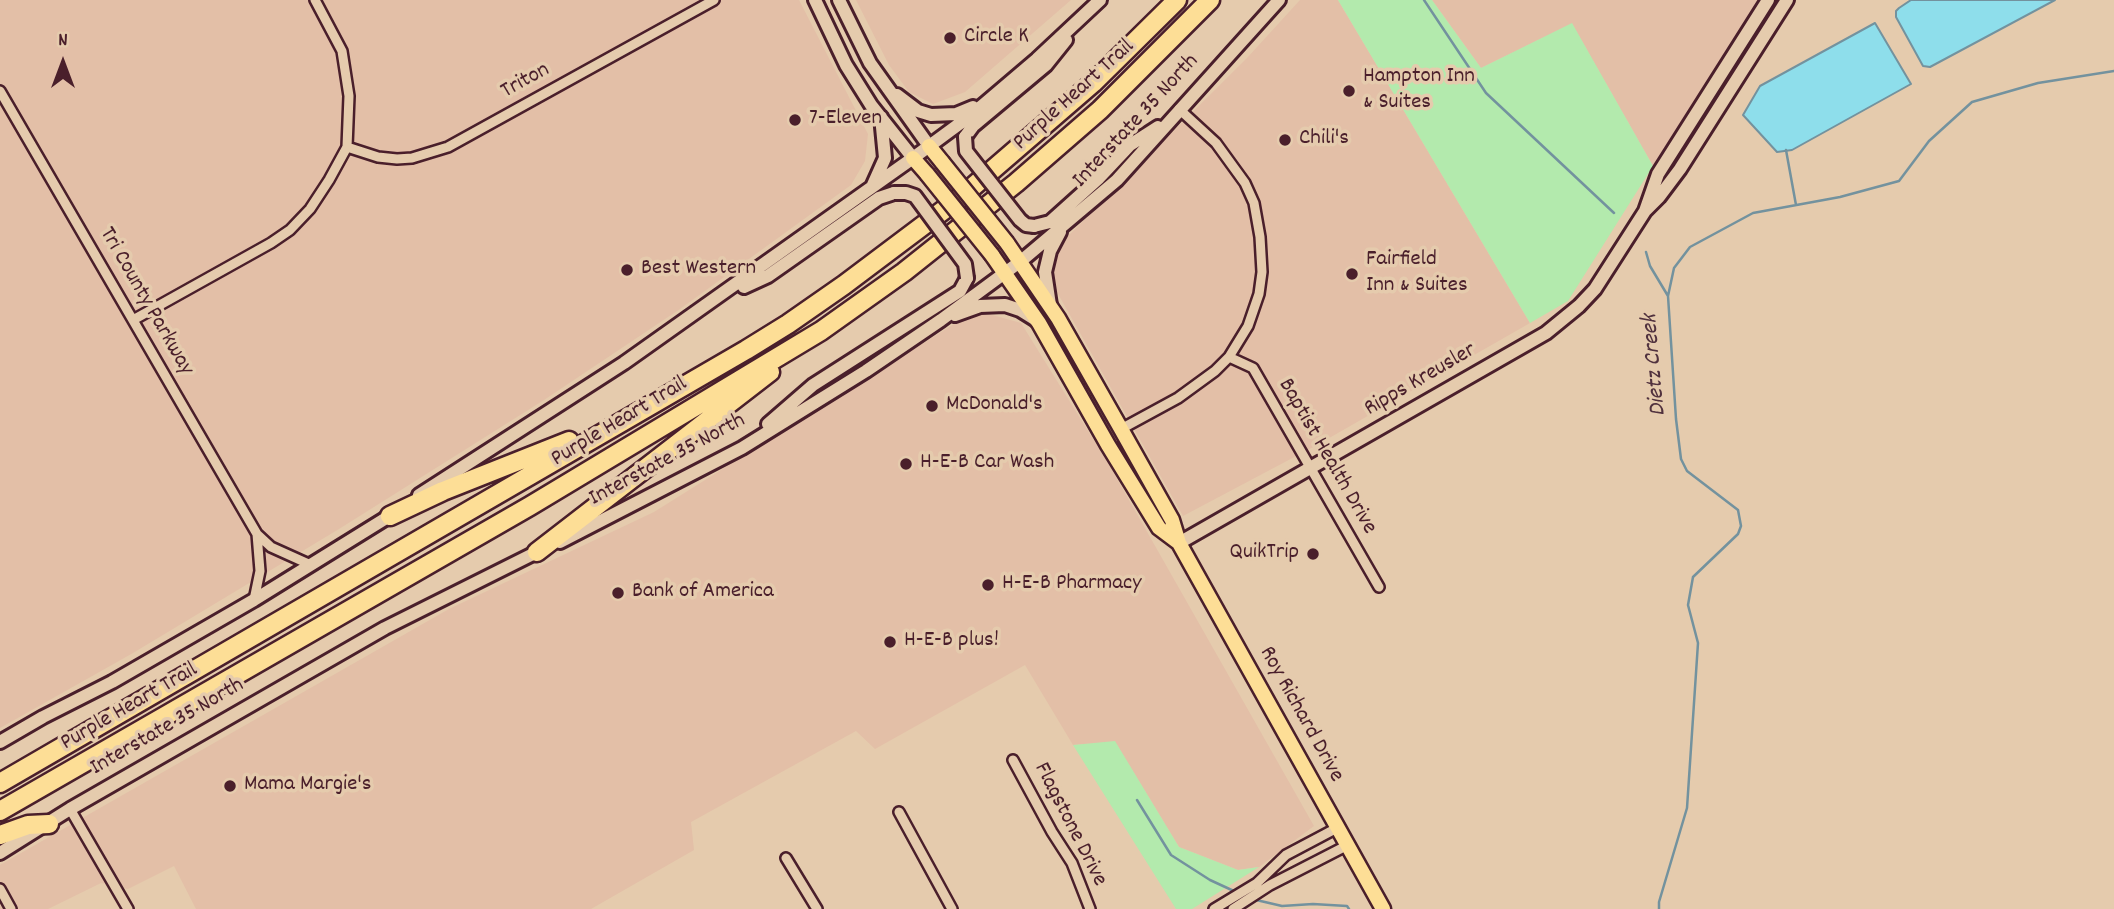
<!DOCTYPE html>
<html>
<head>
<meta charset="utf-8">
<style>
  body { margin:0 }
  #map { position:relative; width:2114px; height:909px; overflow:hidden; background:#e5cbad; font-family:Dekko,sans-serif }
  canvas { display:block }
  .north { position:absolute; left:28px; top:28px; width:70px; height:70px; -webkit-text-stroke:5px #e5cbad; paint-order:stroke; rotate:0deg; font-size:19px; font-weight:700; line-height:28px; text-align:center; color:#4a1f2b }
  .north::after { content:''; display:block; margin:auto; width:24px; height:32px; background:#4a1f2b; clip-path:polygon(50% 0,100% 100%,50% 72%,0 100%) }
</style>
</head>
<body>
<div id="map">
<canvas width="2114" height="909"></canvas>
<div class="north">N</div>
</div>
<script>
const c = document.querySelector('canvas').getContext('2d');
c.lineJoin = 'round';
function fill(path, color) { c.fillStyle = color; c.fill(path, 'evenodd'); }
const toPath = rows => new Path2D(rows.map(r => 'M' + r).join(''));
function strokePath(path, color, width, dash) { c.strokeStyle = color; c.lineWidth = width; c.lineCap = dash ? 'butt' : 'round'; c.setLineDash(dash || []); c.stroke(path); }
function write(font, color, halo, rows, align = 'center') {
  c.font = font + ' Dekko,sans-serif'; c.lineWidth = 7; c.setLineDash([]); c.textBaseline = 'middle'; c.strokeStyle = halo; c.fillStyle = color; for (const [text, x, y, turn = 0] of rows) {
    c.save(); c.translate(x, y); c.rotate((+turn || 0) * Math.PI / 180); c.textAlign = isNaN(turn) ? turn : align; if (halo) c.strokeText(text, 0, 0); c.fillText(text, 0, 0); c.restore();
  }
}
fill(toPath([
  [0,0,799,0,868,134,865,161,851,185,680,309,544,400,339,529,133,653,0,728],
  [856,0,1071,0,965,92,933,104,909,92,889,65],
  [1300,0,1338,0,1530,323,1317,445,1183,516,1053,285,1054,264,1065,239,1247,58],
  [1432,0,1761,0,1653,166,1572,24,1481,68],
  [985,313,1021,323,1108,463,1314,826,1259,867,1238,870,1179,847,1115,742,1073,745,1025,665,875,749,856,731,691,822,694,850,591,909,196,909,174,866,128,889,101,883,48,909,0,909,0,865,449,609,654,512,954,324]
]), '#e3bfa7');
fill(toPath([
  [1338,0,1432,0,1481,68,1572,23,1653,166,1568,301,1530,323],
  [1115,741,1179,847,1238,870,1259,867,1192,909,1176,909,1073,745]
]), '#b3eaad');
const water = toPath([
  [1911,0,2055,0,1930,67,1923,66,1896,17,1896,11,1899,8,1911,0],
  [1875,23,1911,84,1792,150,1777,152,1743,115,1760,86,1875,23]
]);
fill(water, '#8edeeb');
strokePath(water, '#73929e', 2);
strokePath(toPath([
  [1424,0,1486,93,1614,213],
  [1786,150,1796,205],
  [1646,252,1650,266,1668,296],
  [1137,800,1171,855,1210,880,1236,892],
  [1252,899,1282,906,1313,904,1347,906,1349,909],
  [1659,909,1659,902,1687,808,1698,643,1688,605,1693,577,1738,534,1741,526,1738,510,1687,471,1681,459,1676,419,1668,296,1674,268,1690,247,1753,213,1840,197,1899,181,1929,141,1972,102,2038,83,2114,71]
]), '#73929e', 2.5);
const street = toPath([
  [0,91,257,534,271,547,311,565],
  [347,147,378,157,397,159,412,158,448,147,714,0],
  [133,320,271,243,290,230,310,209,329,180,347,147,349,96,342,51,315,0],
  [1229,357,1253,368,1379,587],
  [1121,429,1178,398,1215,371,1229,357,1248,326,1259,294,1262,272,1260,237,1254,203,1245,183,1216,143,1179,109],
  [254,600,260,571,257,534],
  [1013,760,1052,832,1072,863,1090,909],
  [70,809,128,909],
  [899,812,952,909],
  [786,858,817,909],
  [0,889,11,909],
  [1214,909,1257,883,1286,855,1337,828],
  [1233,909,1270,885,1346,846]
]);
const secondary = toPath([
  [815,0,846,65,871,105,913,158],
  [839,0,870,63,929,146],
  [897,95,918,111,931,115,956,114,973,107],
  [965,137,973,126,1046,65,1066,40],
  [872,187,885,158,881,117],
  [1645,211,1658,174,1768,0],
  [1034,226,1050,222,1099,178,1130,145,1158,127],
  [744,287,768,276,879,198,894,193],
  [1050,305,1045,272,1050,251,1060,232],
  [955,315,980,306,1005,305,1020,310,1036,320],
  [768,424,813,385,960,291,967,278],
  [419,495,624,363,913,158,970,116,1037,59,1100,0],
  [560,542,742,448,866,371,941,320,1021,261,1117,180,1279,0],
  [1179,543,1546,333,1579,306,1595,289,1645,211,1659,197,1680,169,1787,0],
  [0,742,43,717,112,682,254,600,396,512],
  [0,853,70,809,385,628,543,549]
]);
const primary = toPath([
  [929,146,942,162],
  [913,158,927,174],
  [1007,243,1058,318,1121,429,1172,520,1179,543,1383,909],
  [992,255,1039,323,1108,445,1159,528,1179,543]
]);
const highway = toPath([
  [390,516,443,491,569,441],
  [537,552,770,372],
  [0,783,746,350,788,324,844,285,961,197,1093,83,1177,0],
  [0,811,530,506,821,331,904,272,1016,183,1100,110,1210,0],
  [0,835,28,825,49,824]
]);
strokePath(street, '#4a1f2b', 14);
strokePath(secondary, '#4a1f2b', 18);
strokePath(primary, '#4a1f2b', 19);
strokePath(highway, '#4a1f2b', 23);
strokePath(street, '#e5cbad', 9);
strokePath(secondary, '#e5cbad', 12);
strokePath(primary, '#fdde96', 14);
strokePath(highway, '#fdde96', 18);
const secondaryBridge = toPath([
  [965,137,966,151,1020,220,1026,225,1034,226],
  [894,193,906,193,915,196,965,264,967,278]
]);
const primaryBridge = toPath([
  [942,162,1007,243],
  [927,174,992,255]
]);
strokePath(secondaryBridge, '#4a1f2b', 18, []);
strokePath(primaryBridge, '#4a1f2b', 19, []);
strokePath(secondaryBridge, '#e5cbad', 12);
strokePath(primaryBridge, '#fdde96', 14);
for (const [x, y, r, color] of [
  [950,38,7,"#4a1f2b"],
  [1349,91,7,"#4a1f2b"],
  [795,120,7,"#4a1f2b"],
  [1285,140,7,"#4a1f2b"],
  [627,270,7,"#4a1f2b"],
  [1352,274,7,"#4a1f2b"],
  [932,406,7,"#4a1f2b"],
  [906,464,7,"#4a1f2b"],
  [1313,554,7,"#4a1f2b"],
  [988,585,7,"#4a1f2b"],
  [618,593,7,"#4a1f2b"],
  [890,642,7,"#4a1f2b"],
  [230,786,7,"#4a1f2b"]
]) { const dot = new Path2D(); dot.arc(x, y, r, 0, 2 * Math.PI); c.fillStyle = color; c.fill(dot); strokePath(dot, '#e5cbad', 2.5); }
write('23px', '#4a1f2b', '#e5cbad', [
  ["Circle K",964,38],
  ["Hampton Inn",1363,78],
  ["& Suites",1363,104],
  ["7-Eleven",809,120],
  ["Chili's",1299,140],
  ["Fairfield",1366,261],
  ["Inn & Suites",1366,287],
  ["Best Western",641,270],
  ["McDonald's",946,406],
  ["H-E-B Car Wash",920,464],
  ["QuikTrip",1299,554,"right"],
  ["H-E-B Pharmacy",1002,585],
  ["Bank of America",632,593],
  ["H-E-B plus!",904,642],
  ["Mama Margie's",244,786]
], 'left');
write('23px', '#4a1f2b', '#e5cbad', [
  ["Triton",526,82,-29],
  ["Purple Heart Trail",1075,96,-42],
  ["Interstate 35 North",1137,122,-47],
  ["Tri County Parkway",145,302,60],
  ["Ripps Kreusler",1421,381,-30],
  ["Purple Heart Trail",620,423,-31],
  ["Baptist Health Drive",1326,457,60],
  ["Interstate 35 North",668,461,-28],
  ["Purple Heart Trail",130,708,-30],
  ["Roy Richard Drive",1300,715,61],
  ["Interstate 35 North",168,728,-30],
  ["Flagstone Drive",1069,825,63]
]);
write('italic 24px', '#51323e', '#e5cbad', [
  ["Dietz Creek",1656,365,-95]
]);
</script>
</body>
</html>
